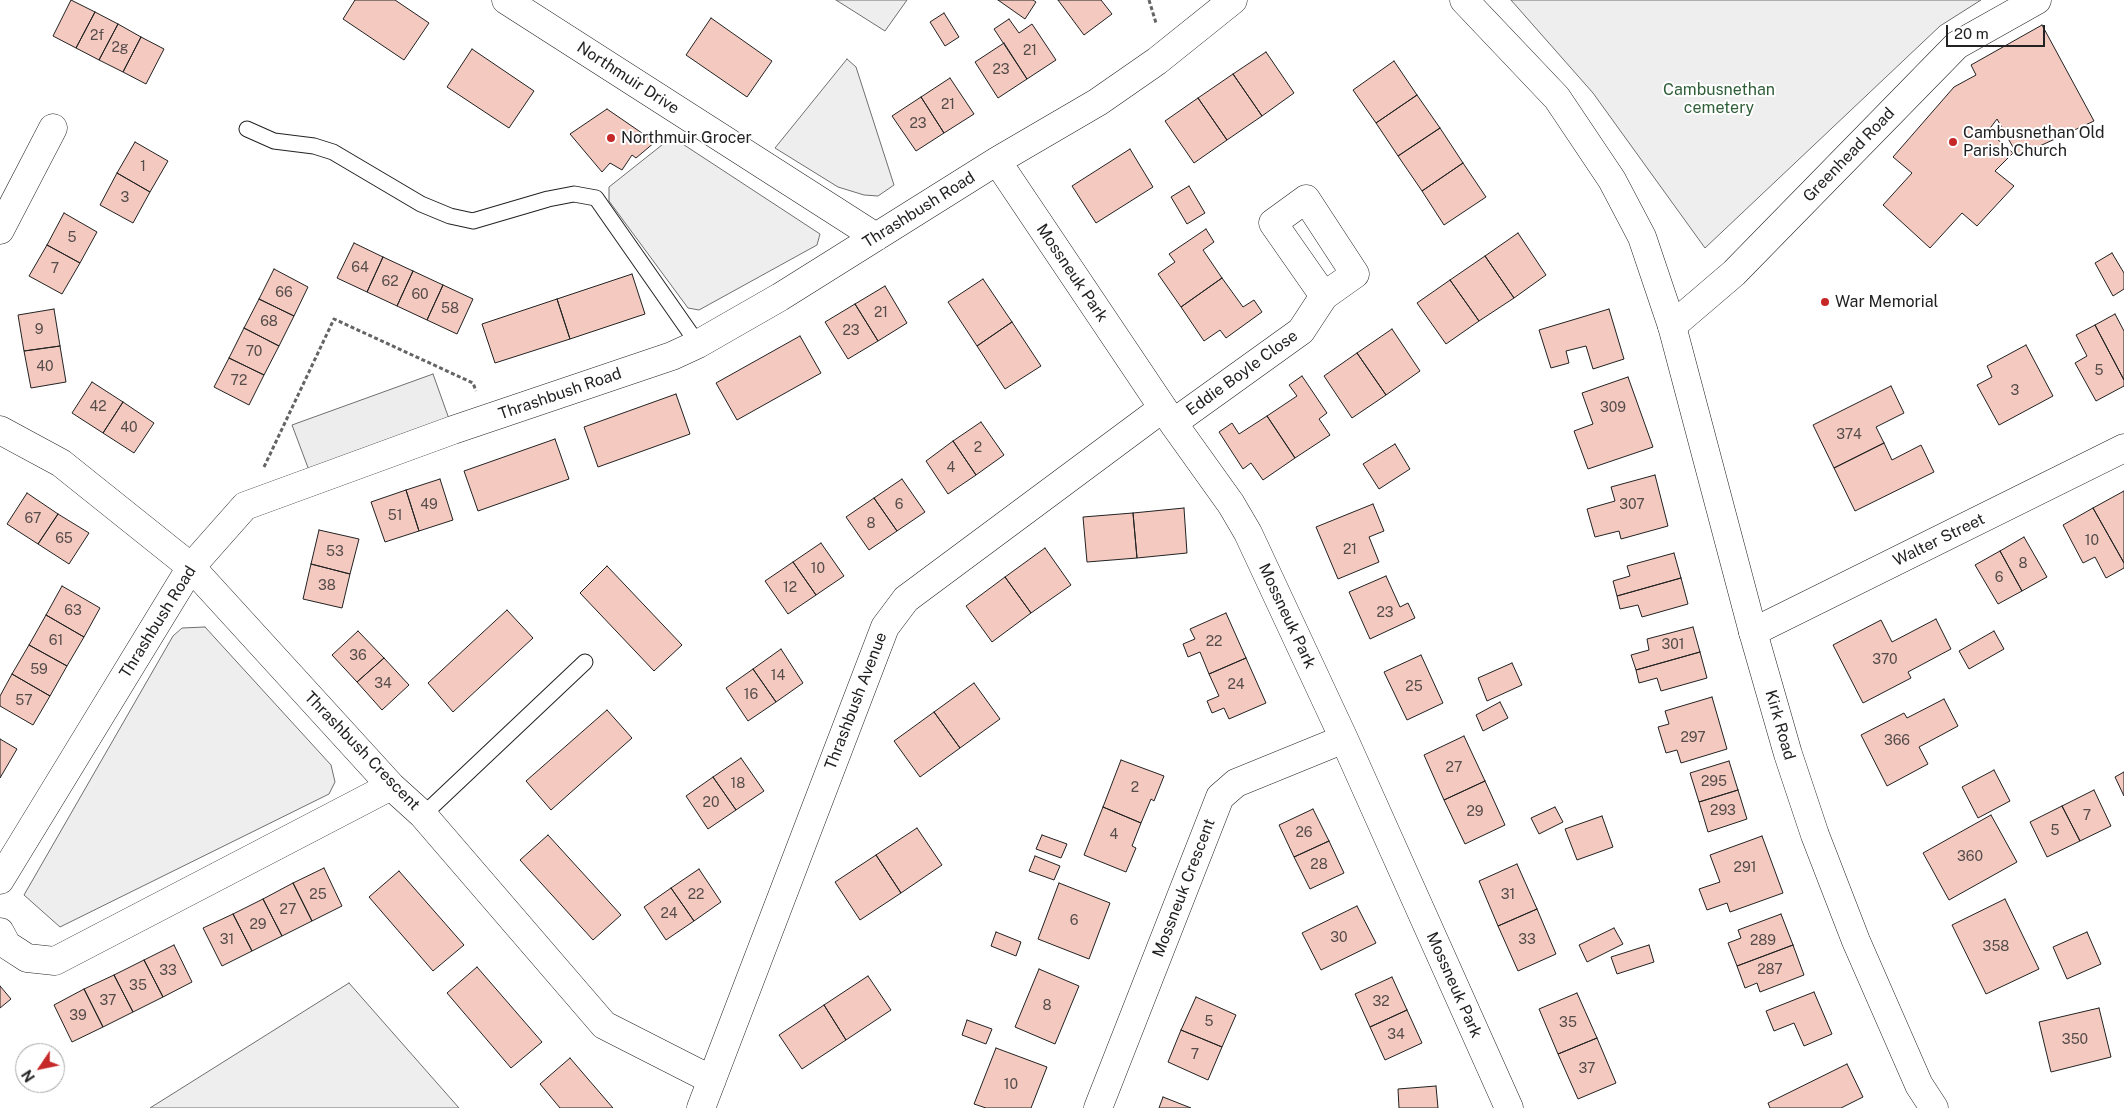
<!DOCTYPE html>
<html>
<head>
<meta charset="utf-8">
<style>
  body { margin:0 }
  #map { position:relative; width:2124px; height:1108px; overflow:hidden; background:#fff; font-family:"Public Sans",sans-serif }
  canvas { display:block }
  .north { position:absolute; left:15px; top:1043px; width:50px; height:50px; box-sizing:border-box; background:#fff; border:1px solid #a7a7a7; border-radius:50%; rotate:236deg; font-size:14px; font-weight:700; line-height:20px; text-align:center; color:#222 }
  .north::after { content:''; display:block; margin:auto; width:18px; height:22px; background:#c62828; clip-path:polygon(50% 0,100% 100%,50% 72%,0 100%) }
  .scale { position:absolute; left:1946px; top:25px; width:99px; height:22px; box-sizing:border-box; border:2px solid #222; border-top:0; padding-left:6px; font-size:15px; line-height:18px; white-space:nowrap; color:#222; -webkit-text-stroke:4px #fff; paint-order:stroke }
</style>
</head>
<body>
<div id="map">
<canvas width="2124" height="1108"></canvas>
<div class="north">N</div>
<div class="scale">20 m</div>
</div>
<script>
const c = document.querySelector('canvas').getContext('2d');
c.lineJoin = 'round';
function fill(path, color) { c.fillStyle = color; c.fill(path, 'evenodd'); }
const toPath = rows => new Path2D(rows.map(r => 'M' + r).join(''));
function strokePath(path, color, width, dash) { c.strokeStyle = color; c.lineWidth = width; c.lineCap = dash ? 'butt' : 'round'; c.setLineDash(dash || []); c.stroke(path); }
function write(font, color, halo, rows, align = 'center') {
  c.font = font + ' "Public Sans",sans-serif'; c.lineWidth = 4; c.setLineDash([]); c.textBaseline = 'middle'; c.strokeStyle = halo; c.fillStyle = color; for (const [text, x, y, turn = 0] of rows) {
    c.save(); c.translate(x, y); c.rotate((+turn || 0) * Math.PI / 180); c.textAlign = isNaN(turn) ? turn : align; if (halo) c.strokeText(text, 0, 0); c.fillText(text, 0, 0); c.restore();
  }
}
const green = toPath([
  [836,0,907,0,885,31,836,0],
  [1511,0,1981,0,1940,26,1705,248,1593,93,1511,0],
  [847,59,856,67,894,185,878,196,864,195,838,187,775,148,847,59],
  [672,137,820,234,817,245,699,310,688,308,609,201,609,187,672,137],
  [205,627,331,765,335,782,329,794,60,927,24,895,173,636,182,628,205,627],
  [349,983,459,1108,150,1108,349,983]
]);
fill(green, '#eee');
strokePath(green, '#6f6f6f', 1);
const parking = toPath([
  [433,374,453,430,313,481,292,425,433,374]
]);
fill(parking, '#ededed');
strokePath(parking, '#6f6f6f', 1);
const building = toPath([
  [71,0,95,12,76,48,53,36,71,0],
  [355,0,395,0,429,23,404,60,343,19,355,0],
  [998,0,1033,0,1036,2,1025,19,998,0],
  [1058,0,1101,0,1112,14,1084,35,1058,0],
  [95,12,118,24,99,60,76,48,95,12],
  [944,13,959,37,945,46,930,22,944,13],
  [711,18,772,61,747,97,686,55,711,18],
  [1009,19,1019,33,1032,24,1056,60,1027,79,994,29,1009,19],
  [118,24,141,37,123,72,99,60,118,24],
  [2042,25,2094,121,2018,156,1997,119,1988,131,2013,153,1995,171,2014,186,1977,226,1962,213,1930,248,1883,205,1912,173,1893,157,1954,87,1976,75,1971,65,2042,25],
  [141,37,164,49,146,84,123,72,141,37],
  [1004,43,1027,79,998,98,975,62,1004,43],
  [472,49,534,91,509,128,447,87,472,49],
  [1266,52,1294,93,1262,116,1233,74,1266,52],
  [1394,61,1417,95,1376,123,1353,90,1394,61],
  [1233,74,1262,116,1227,140,1198,98,1233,74],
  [950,78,974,114,944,133,921,97,950,78],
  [1417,95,1440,128,1398,156,1376,123,1417,95],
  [921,97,944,133,916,151,892,116,921,97],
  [1198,98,1227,140,1194,163,1165,121,1198,98],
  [607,109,655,142,636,158,632,155,622,170,610,163,602,172,570,134,607,109],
  [1440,128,1463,163,1422,191,1398,156,1440,128],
  [135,142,168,161,150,192,117,173,135,142],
  [1130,149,1153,187,1096,223,1072,186,1130,149],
  [1463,163,1486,197,1444,225,1422,191,1463,163],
  [117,173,150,192,133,223,100,205,117,173],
  [1189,186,1205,213,1187,224,1171,197,1189,186],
  [64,213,97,232,80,263,47,245,64,213],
  [1206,229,1214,242,1203,250,1222,278,1181,307,1158,274,1175,262,1169,254,1206,229],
  [1518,233,1546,275,1514,298,1485,256,1518,233],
  [354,243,383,257,367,292,337,278,354,243],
  [47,245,80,263,62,294,29,276,47,245],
  [2112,253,2124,273,2124,289,2113,296,2095,263,2112,253],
  [1485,256,1514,298,1479,321,1450,280,1485,256],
  [383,257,413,271,397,306,367,292,383,257],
  [274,269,308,287,294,316,259,299,274,269],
  [413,271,443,285,427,320,397,306,413,271],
  [632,274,645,314,570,339,557,299,632,274],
  [1222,278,1243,307,1254,300,1262,312,1226,338,1220,330,1204,341,1181,307,1222,278],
  [983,279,1012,322,977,346,948,302,983,279],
  [1450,280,1479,321,1446,344,1417,303,1450,280],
  [443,285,473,299,457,334,427,320,443,285],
  [885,286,907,323,878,341,855,304,885,286],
  [259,299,294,316,279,346,244,328,259,299],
  [557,299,570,339,495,363,482,324,557,299],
  [855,304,878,341,848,359,825,322,855,304],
  [54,309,60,346,24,351,18,315,54,309],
  [1609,309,1624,359,1593,369,1586,346,1566,351,1569,363,1551,368,1539,330,1609,309],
  [2115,314,2124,331,2124,380,2095,325,2115,314],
  [1012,322,1041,366,1005,389,977,346,1012,322],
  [2095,325,2124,380,2124,386,2096,401,2075,363,2087,356,2076,335,2095,325],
  [244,328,279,346,264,375,229,358,244,328],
  [1392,329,1420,371,1386,395,1357,353,1392,329],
  [800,336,821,373,737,420,716,383,800,336],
  [2026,345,2053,396,1999,425,1977,385,1992,377,1987,366,2026,345],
  [60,346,66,382,31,388,24,351,60,346],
  [1357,353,1386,395,1352,418,1324,376,1357,353],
  [229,358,264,375,249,405,214,387,229,358],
  [1302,376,1327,413,1319,419,1330,435,1295,458,1267,416,1297,396,1289,385,1302,376],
  [1628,377,1653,447,1588,469,1574,431,1593,424,1582,393,1628,377],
  [92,382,123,402,103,433,72,413,92,382],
  [1891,386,1904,413,1876,427,1884,443,1834,468,1813,425,1891,386],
  [676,394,690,434,598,467,584,427,676,394],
  [123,402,154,423,134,453,103,433,123,402],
  [1267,416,1295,458,1263,480,1251,463,1243,469,1219,432,1232,423,1239,434,1267,416],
  [981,422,1004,455,976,475,953,441,981,422],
  [555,439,569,479,478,511,464,471,555,439],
  [953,441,976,475,948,494,926,461,953,441],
  [1884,443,1892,460,1921,445,1934,472,1855,511,1834,468,1884,443],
  [1395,444,1410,469,1379,489,1363,464,1395,444],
  [1655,475,1668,526,1621,539,1619,531,1595,537,1587,509,1615,501,1611,487,1655,475],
  [440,479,453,520,419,531,406,490,440,479],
  [902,479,925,512,897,531,874,498,902,479],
  [406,490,419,531,385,542,371,502,406,490],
  [2124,491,2124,563,2093,508,2124,491],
  [27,493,58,514,38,544,7,524,27,493],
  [874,498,897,531,869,550,846,517,874,498],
  [1373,504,1384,531,1369,537,1379,562,1338,579,1316,527,1373,504],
  [1184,508,1187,553,1137,558,1133,513,1184,508],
  [2093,508,2124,563,2124,568,2106,578,2095,557,2083,563,2063,525,2093,508],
  [1133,513,1137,558,1087,562,1083,517,1133,513],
  [58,514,89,533,69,564,38,544,58,514],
  [319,530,359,539,350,574,311,564,319,530],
  [2024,537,2047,577,2022,591,2000,551,2024,537],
  [821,543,844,576,816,595,793,562,821,543],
  [1045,548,1071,585,1031,613,1005,577,1045,548],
  [2000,551,2022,591,1998,604,1975,565,2000,551],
  [1674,553,1681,578,1617,596,1613,581,1630,576,1627,566,1674,553],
  [793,562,816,595,788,614,765,581,793,562],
  [311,564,350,574,342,608,303,599,311,564],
  [607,566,682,645,654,671,580,593,607,566],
  [1386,576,1400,607,1408,603,1415,618,1370,639,1349,592,1386,576],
  [1005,577,1031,613,992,642,966,606,1005,577],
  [1681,578,1688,604,1642,617,1638,605,1620,609,1617,596,1681,578],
  [62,586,100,608,84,637,46,615,62,586],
  [507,610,533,638,453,712,428,683,507,610],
  [1226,613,1246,658,1209,674,1200,652,1188,657,1183,644,1195,639,1190,629,1226,613],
  [46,615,84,637,67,666,29,645,46,615],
  [1936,619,1951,649,1908,672,1911,678,1863,703,1833,645,1881,620,1892,642,1936,619],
  [1693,627,1700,652,1636,670,1631,655,1649,650,1647,639,1693,627],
  [358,631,384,658,357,682,332,655,358,631],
  [1994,631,2004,649,1969,669,1959,651,1994,631],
  [29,645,67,666,50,696,12,674,29,645],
  [781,649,803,683,776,702,753,669,781,649],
  [1700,652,1707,678,1661,691,1657,678,1639,683,1636,670,1700,652],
  [1421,655,1443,703,1407,720,1384,672,1421,655],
  [384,658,409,685,382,710,357,682,384,658],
  [1246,658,1266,703,1229,719,1224,708,1212,713,1207,701,1219,696,1209,674,1246,658],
  [1512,663,1522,685,1487,701,1478,678,1512,663],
  [753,669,776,702,748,721,726,688,753,669],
  [12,674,50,696,33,725,0,706,0,696,12,674],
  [974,683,1000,719,960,748,934,712,974,683],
  [1712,697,1727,749,1681,763,1677,750,1666,753,1658,727,1669,724,1665,711,1712,697],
  [1944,699,1958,726,1919,747,1928,764,1887,786,1861,735,1904,713,1907,718,1944,699],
  [1500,702,1508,718,1483,731,1476,715,1500,702],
  [607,710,632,738,551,810,526,781,607,710],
  [934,712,960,748,920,777,894,741,934,712],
  [1464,736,1485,781,1444,800,1424,755,1464,736],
  [0,739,17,749,0,778,0,739],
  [741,758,764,791,736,810,713,777,741,758],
  [1121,760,1164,776,1154,801,1151,799,1141,823,1103,807,1121,760],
  [1729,761,1738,790,1699,802,1690,773,1729,761],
  [1994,770,2010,801,1978,818,1962,787,1994,770],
  [2124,772,2124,796,2115,777,2124,772],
  [713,777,736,810,708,829,686,796,713,777],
  [1485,781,1505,825,1465,844,1444,800,1485,781],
  [1738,790,1747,819,1708,832,1699,802,1738,790],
  [2094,790,2111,826,2080,841,2062,806,2094,790],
  [2062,806,2080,841,2047,857,2030,822,2062,806],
  [1103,807,1141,823,1132,846,1136,848,1126,872,1084,855,1103,807],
  [1555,807,1563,822,1539,834,1531,818,1555,807],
  [1313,809,1329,841,1294,857,1279,825,1313,809],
  [1991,815,2017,862,1949,900,1923,853,1991,815],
  [1602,816,1613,847,1577,860,1565,829,1602,816],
  [917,828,942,865,901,893,876,855,917,828],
  [548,835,621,915,593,940,520,860,548,835],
  [1042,835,1067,844,1061,858,1036,849,1042,835],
  [1762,836,1783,893,1730,912,1727,903,1707,910,1699,889,1720,882,1710,855,1762,836],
  [1329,841,1344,873,1310,889,1294,857,1329,841],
  [876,855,901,893,860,920,835,882,876,855],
  [1035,856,1060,866,1054,880,1029,871,1035,856],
  [1517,864,1537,909,1498,926,1479,881,1517,864],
  [324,868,342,906,312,921,293,883,324,868],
  [699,869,721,902,694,921,671,888,699,869],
  [399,871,464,945,433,971,369,897,399,871],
  [293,883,312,921,282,936,263,899,293,883],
  [1059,883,1110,903,1089,959,1038,939,1059,883],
  [671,888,694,921,666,940,644,907,671,888],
  [263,899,282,936,252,951,233,914,263,899],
  [2005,899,2039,969,1986,994,1952,925,2005,899],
  [1357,906,1376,943,1321,970,1302,933,1357,906],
  [1537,909,1556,954,1518,971,1498,926,1537,909],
  [233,914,252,951,222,966,203,928,233,914],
  [1781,914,1793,945,1737,966,1728,943,1741,938,1738,930,1781,914],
  [1614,928,1623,944,1587,962,1579,945,1614,928],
  [996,932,1021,942,1016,956,991,946,996,932],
  [2087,932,2101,964,2067,979,2053,947,2087,932],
  [174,945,192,982,163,997,144,960,174,945],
  [1649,945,1654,962,1617,974,1611,957,1649,945],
  [1793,945,1804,975,1760,992,1757,983,1745,988,1737,966,1793,945],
  [144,960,163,997,133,1012,114,975,144,960],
  [477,967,542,1042,511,1068,447,993,477,967],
  [1039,969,1079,986,1055,1044,1015,1027,1039,969],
  [114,975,133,1012,103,1027,84,989,114,975],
  [868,976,891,1010,846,1040,824,1005,868,976],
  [1392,977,1407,1010,1370,1027,1355,994,1392,977],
  [0,986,11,999,0,1008,0,986],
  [84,989,103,1027,72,1042,54,1005,84,989],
  [1814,992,1832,1034,1804,1046,1794,1023,1774,1031,1766,1011,1814,992],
  [1577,993,1597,1038,1558,1054,1539,1009,1577,993],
  [1196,997,1236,1015,1222,1047,1181,1030,1196,997],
  [824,1005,846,1040,802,1069,779,1035,824,1005],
  [2099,1008,2111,1057,2051,1072,2039,1022,2099,1008],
  [1407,1010,1422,1043,1385,1060,1370,1027,1407,1010],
  [967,1020,992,1029,986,1044,962,1035,967,1020],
  [1181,1030,1222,1047,1208,1080,1168,1062,1181,1030],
  [1597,1038,1616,1083,1578,1099,1558,1054,1597,1038],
  [996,1048,1047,1067,1031,1108,986,1108,974,1104,996,1048],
  [570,1058,588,1079,613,1108,560,1108,540,1084,570,1058],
  [1847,1064,1863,1097,1841,1108,1770,1108,1768,1103,1847,1064],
  [1436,1086,1438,1108,1399,1108,1398,1089,1436,1086],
  [1163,1097,1191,1108,1159,1108,1163,1097]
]);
fill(building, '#f3c9c0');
strokePath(building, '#222', 1);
const lane = toPath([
  [247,129,274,141,314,146,333,152,421,204,450,216,473,221,548,199,574,194,596,198,698,344],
  [423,815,585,662]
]);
const street = toPath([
  [506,0,876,237],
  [997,161,1173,423,1231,504,1248,533,1344,739,1509,1108],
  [0,230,53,128],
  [1173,423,1301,331,1324,296,1355,274,1306,199,1273,223,1324,296],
  [0,430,61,463,191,567,391,786,423,815,604,1025,712,1080],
  [1753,632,2124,448],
  [0,880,191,567,245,506,453,430,672,356,698,344,780,297,997,161,1098,102,1157,61,1233,0],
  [0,932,7,945,27,958,55,961,391,786],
  [701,1108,885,627,906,599,1163,408],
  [1098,1108,1220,797,1236,783,1344,739]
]);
const secondary = toPath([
  [1672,326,1734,273,1957,45,2037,0]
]);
const primary = toPath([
  [1464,0,1557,98,1612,180,1642,237,1672,326,1753,632,1788,754,1815,835,1856,941,1919,1085,1934,1108]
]);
strokePath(lane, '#222', 17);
strokePath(street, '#222', 29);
strokePath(secondary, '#222', 29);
strokePath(primary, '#222', 29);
strokePath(toPath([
  [1149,0,1156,23],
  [264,467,334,319,473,383,476,391]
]), '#646464', 3, [4, 2.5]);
strokePath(lane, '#fff', 15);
strokePath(street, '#fff', 28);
strokePath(secondary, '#fff', 28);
strokePath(primary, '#fff', 28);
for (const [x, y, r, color] of [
  [611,138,5,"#c62828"],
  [1953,142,5,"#c62828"],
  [1825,302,5,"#c62828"]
]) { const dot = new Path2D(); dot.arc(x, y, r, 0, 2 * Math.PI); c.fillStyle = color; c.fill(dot); strokePath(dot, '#fff', 2); }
write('14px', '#564c4a', null, [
  ["2f",97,36],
  ["2g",120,48],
  ["21",1030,51],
  ["23",1001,70],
  ["21",948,105],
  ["23",918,124],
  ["1",143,167],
  ["3",125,198],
  ["5",72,238],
  ["64",360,268],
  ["7",55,269],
  ["62",390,282],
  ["66",284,293],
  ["60",420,295],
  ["58",450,309],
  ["21",881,313],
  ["68",269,322],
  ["9",39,330],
  ["23",851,331],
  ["70",254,352],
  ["40",45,367],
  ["5",2099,371],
  ["72",239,381],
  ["3",2015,391],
  ["42",98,407],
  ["309",1613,408],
  ["40",129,428],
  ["374",1849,435],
  ["2",978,448],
  ["4",951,468],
  ["49",429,505],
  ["6",899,505],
  ["307",1632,505],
  ["51",395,516],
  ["67",33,519],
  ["8",871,524],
  ["65",64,539],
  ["10",2092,541],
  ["21",1350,550],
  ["53",335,552],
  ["8",2023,564],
  ["10",818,569],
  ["6",1999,578],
  ["38",327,586],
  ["12",790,588],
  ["63",73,611],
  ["23",1385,613],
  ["61",56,641],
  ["22",1214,642],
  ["301",1673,645],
  ["36",358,656],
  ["370",1885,660],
  ["59",39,670],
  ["14",778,676],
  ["34",383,684],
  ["24",1236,685],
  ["25",1414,687],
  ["16",751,695],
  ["57",24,701],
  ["297",1693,738],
  ["366",1897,741],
  ["27",1454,768],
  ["295",1714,782],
  ["18",738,784],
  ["2",1135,788],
  ["20",711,803],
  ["293",1723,811],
  ["29",1475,812],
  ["7",2087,816],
  ["5",2055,831],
  ["26",1304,833],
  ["4",1114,835],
  ["360",1970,857],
  ["28",1319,865],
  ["291",1745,868],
  ["25",318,895],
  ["22",696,895],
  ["31",1508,895],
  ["27",288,910],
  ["24",669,914],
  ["6",1074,921],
  ["29",258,925],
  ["30",1339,938],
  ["31",227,940],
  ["33",1527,940],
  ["289",1763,941],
  ["358",1996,947],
  ["287",1770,970],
  ["33",168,971],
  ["35",138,986],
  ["37",108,1001],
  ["32",1381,1002],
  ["8",1047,1006],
  ["39",78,1016],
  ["5",1209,1022],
  ["35",1568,1023],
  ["34",1396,1035],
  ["350",2075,1040],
  ["7",1195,1055],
  ["37",1587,1069],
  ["10",1011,1085]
]);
write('16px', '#222', '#fff', [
  ["Northmuir Drive",628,78,33],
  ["Greenhead Road",1849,155,-46],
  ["Thrashbush Road",919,210,-32],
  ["Mossneuk Park",1072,273,56],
  ["Eddie Boyle Close",1242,373,-36],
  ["Thrashbush Road",560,394,-19],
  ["Walter Street",1939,540,-26],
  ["Mossneuk Park",1287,616,65],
  ["Thrashbush Road",158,622,-58],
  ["Thrashbush Avenue",856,701,-69],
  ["Kirk Road",1780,725,74],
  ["Thrashbush Crescent",362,751,46],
  ["Mossneuk Crescent",1184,888,-69],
  ["Mossneuk Park",1454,985,66]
]);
write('16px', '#2f5e38', '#fff', [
  ["Cambusnethan",1719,90],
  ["cemetery",1719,108]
]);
write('16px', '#222', '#fff', [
  ["Cambusnethan Old",1963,133],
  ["Parish Church",1963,151],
  ["Northmuir Grocer",621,138],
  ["War Memorial",1835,302]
], 'left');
</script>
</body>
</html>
